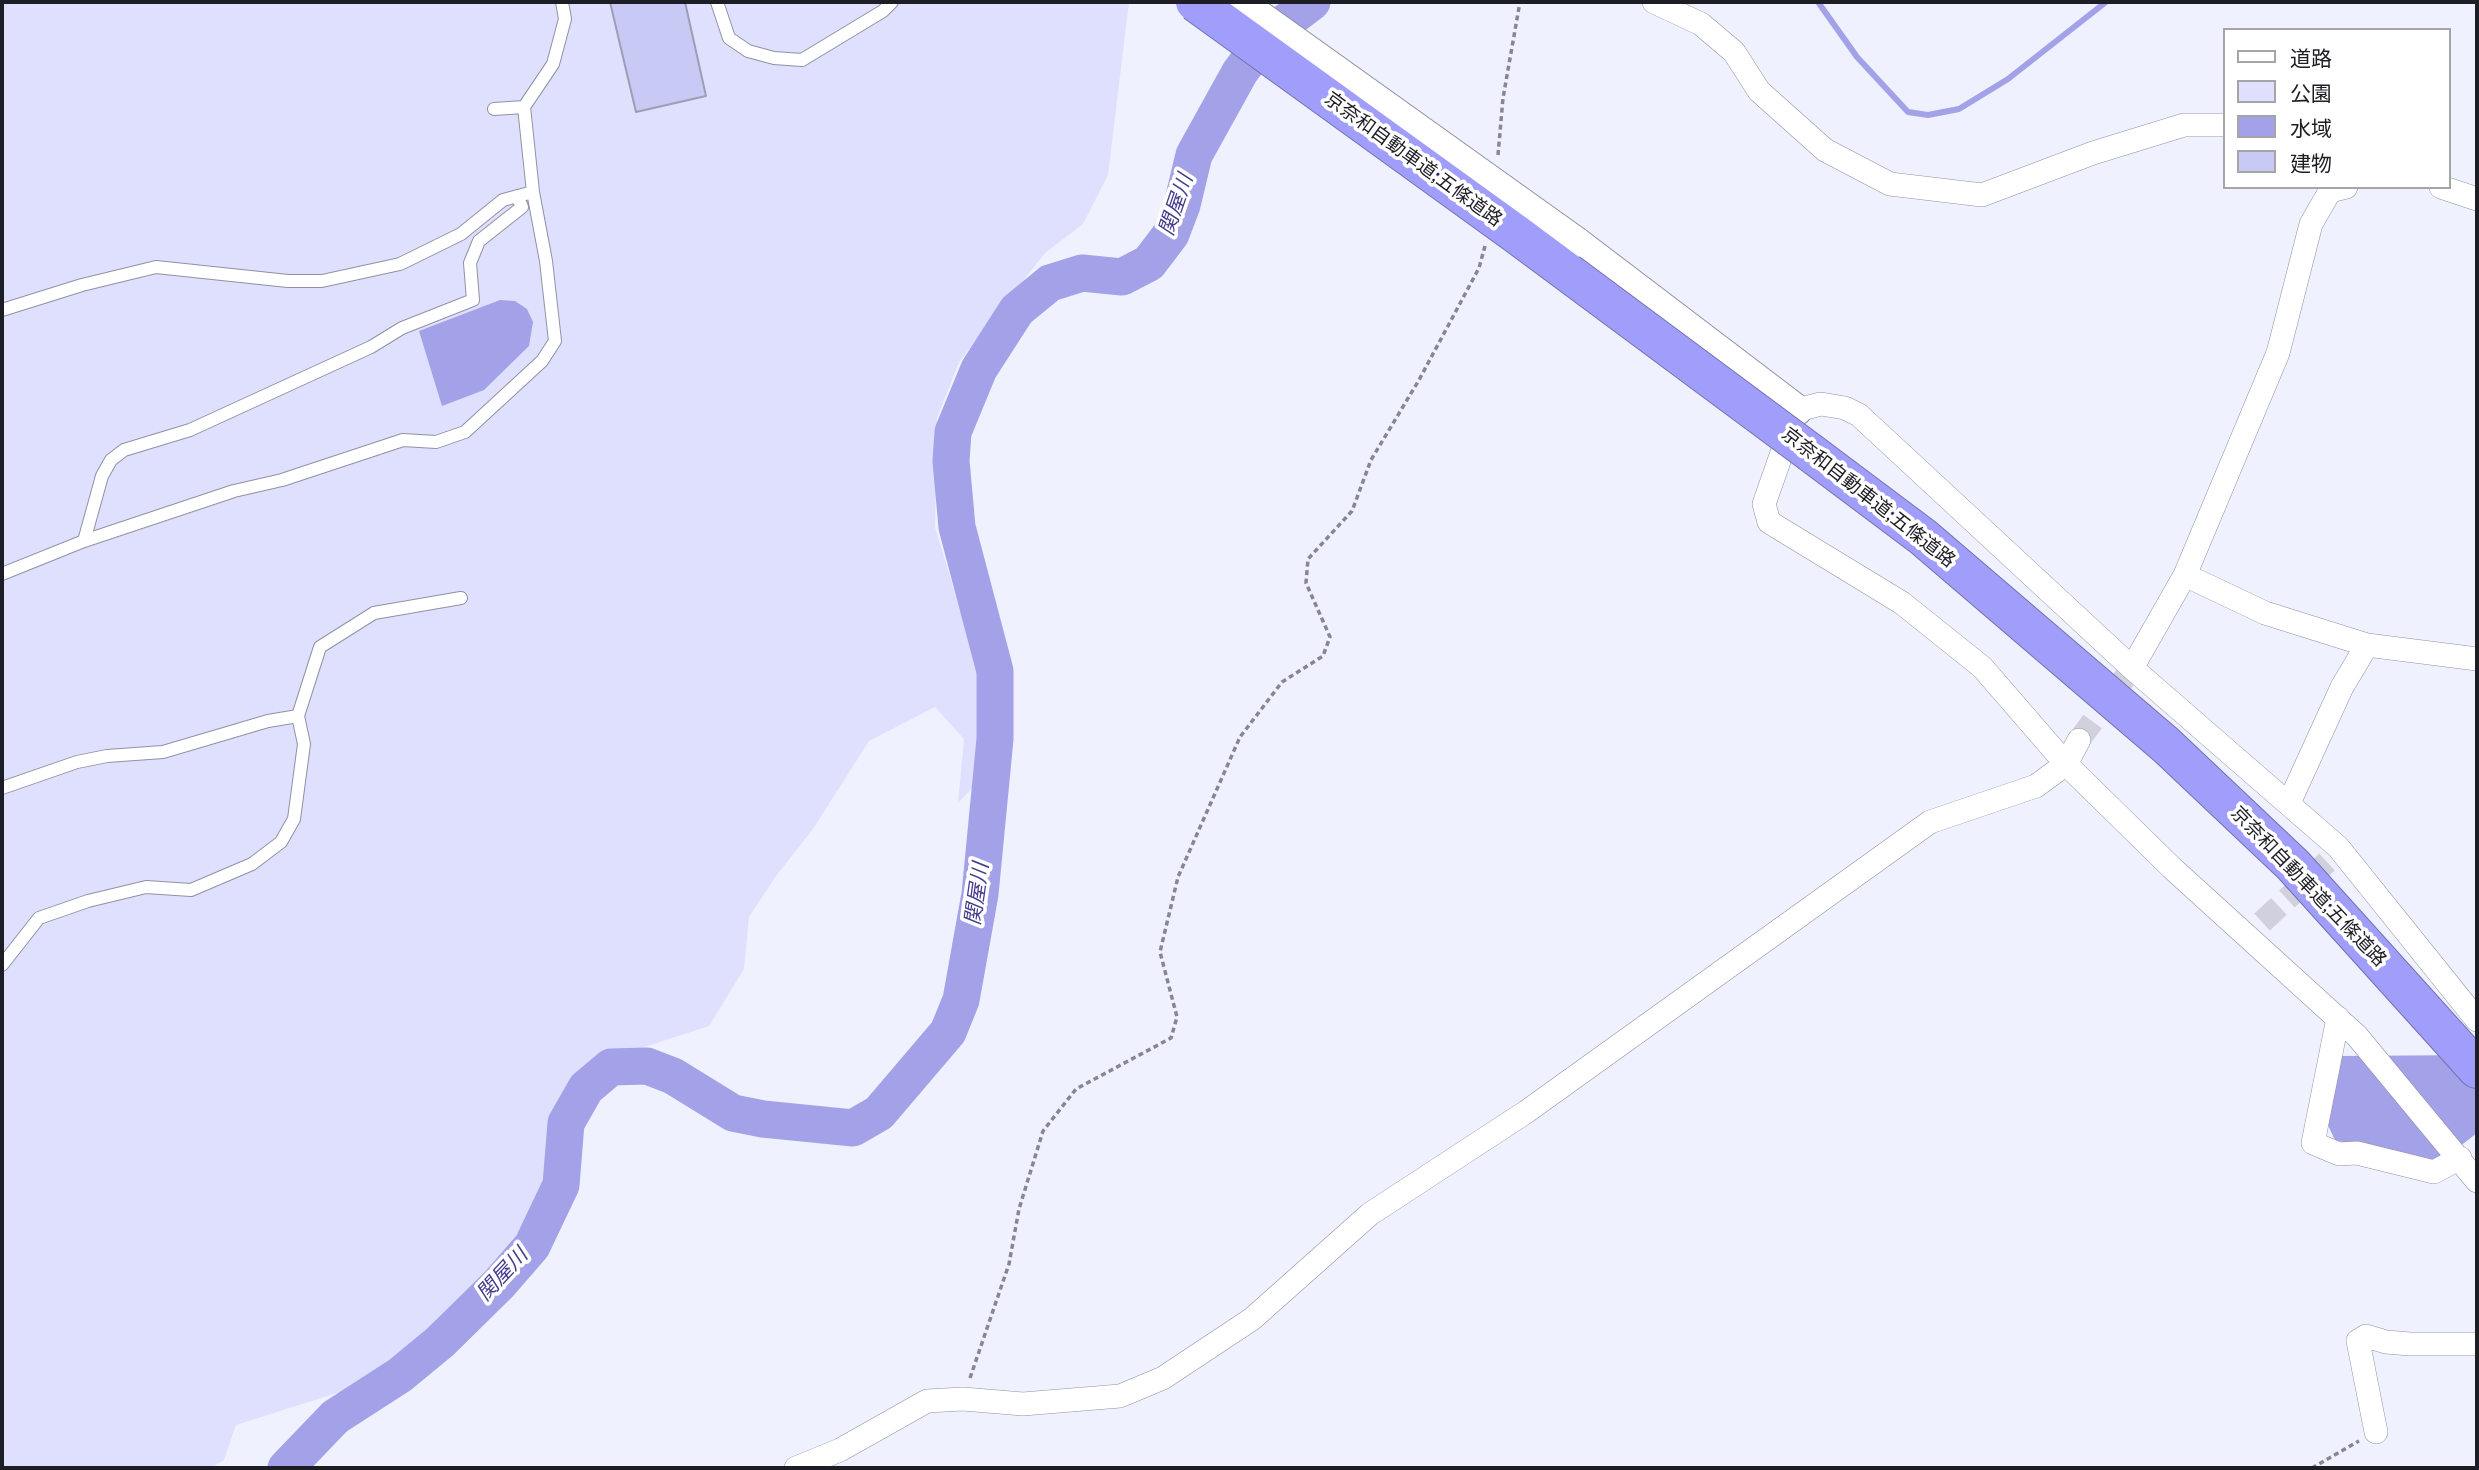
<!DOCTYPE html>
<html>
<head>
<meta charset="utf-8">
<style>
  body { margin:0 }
  #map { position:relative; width:2479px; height:1470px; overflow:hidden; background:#f0f1fe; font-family:"Space Grotesk","Noto Sans JP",sans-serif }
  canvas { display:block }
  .frame { position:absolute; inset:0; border:4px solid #1d1d25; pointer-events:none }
  .legend { position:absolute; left:2223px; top:28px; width:228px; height:161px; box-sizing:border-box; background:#fff; border:2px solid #a5a5a8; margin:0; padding:9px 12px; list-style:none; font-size:21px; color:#1d1d25 }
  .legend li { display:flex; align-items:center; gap:14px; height:35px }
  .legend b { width:35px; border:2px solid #a5a5a8 }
</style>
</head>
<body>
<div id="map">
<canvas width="2479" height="1470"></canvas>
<div class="frame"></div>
<ul class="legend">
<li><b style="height:9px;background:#fff"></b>道路</li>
<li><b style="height:19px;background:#dfe0fd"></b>公園</li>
<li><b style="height:19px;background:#a3a2e8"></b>水域</li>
<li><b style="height:19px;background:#c8c9f4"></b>建物</li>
</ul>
</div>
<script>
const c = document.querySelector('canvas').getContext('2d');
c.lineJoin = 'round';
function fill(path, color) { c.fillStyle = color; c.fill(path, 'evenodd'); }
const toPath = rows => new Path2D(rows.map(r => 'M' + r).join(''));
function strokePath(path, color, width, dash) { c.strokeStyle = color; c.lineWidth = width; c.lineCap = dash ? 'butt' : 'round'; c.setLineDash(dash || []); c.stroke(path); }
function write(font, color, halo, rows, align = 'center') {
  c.font = font + ' "Space Grotesk","Noto Sans JP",sans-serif'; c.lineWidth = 7; c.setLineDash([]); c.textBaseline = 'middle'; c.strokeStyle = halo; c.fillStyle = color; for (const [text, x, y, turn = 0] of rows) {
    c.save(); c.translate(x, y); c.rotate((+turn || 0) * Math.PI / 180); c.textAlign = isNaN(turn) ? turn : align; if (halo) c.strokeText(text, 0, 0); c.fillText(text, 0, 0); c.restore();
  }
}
fill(toPath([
  [2,2,1129,2,1108,175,1083,224,1045,253,959,362,937,418,935,527,978,669,980,780,958,803,964,739,935,707,869,741,813,829,776,876,749,917,744,969,709,1026,623,1054,580,1076,560,1112,535,1216,519,1241,437,1326,390,1362,356,1387,236,1425,224,1460,211,1468,2,1468]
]), '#dfe0fd');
fill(toPath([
  [500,300,515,301,527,309,533,322,529,346,484,390,442,406,419,331],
  [2477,1055,2477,1133,2437,1164,2335,1140,2326,1121,2338,1056]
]), '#a3a2e8');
strokePath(toPath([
  [1818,2,1857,57,1908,112,1928,115,1959,109,2008,79,2106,2]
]), '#a3a2e8', 6);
strokePath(toPath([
  [286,1468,335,1417,400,1375,440,1342,499,1284,532,1246,561,1185,566,1123,586,1088,611,1067,647,1066,673,1076,733,1113,763,1119,853,1128,879,1113,948,1032,961,1000,980,894,995,739,995,671,957,527,951,461,953,432,979,369,1017,310,1050,283,1082,273,1122,277,1149,263,1171,234,1182,205,1194,155,1240,72,1267,36,1312,2]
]), '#a3a2e8', 37);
const building = toPath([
  [610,2,685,2,706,96,636,112,610,2]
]);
fill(building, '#c8c9f4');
strokePath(building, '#9d9eb2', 2);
strokePath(toPath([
  [2079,740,2132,668],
  [2262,922,2327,862]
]), '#d0d1dd', 23, [23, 11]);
const service = toPath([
  [717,2,729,38,748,51,774,58,802,60,883,11,892,2],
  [494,109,524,107,553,64,565,19,562,2],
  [2,310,82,285,156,267,288,281,322,281,400,264,461,234,503,200,533,192,524,107],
  [84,541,102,476,111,460,124,450,190,430,371,347,402,328,473,300,470,263,479,241,522,207,517,196],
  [2,574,84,541,234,491,282,480,403,440,436,442,465,432,542,361,555,341,546,261,533,192],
  [298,716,320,647,374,613,461,598],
  [2,788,77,762,107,756,163,752,268,721,298,716,304,744,294,819,281,842,252,864,191,890,146,887,88,901,39,918,2,965]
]);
const minor = toPath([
  [1654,2,1701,24,1734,52,1759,91,1825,150,1890,184,1982,195,2093,153,2184,125,2225,125],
  [2441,187,2477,199],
  [2185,575,2265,613,2367,645,2477,659],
  [2132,668,2185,575,2278,353,2311,224,2330,191,2346,187],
  [2289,803,2342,687,2367,645],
  [2338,1018,2313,1143,2339,1154,2357,1153,2434,1172,2460,1158],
  [2477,1020,2338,847,2132,668,1859,415,1845,408,1821,404,1797,410,1764,504,1769,522,1902,603,1982,667,2066,764,2172,868,2357,1036,2477,1181],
  [2376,1432,2358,1341,2366,1336,2386,1342,2410,1344,2477,1344],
  [796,1468,840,1450,927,1401,963,1399,1023,1404,1120,1396,1163,1378,1252,1319,1370,1214,1526,1112,1930,822,2036,786,2066,764,2079,740]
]);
const tertiary = toPath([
  [1576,242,1797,410]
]);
const motorway = toPath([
  [1811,453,1923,537,2166,745,2293,865,2477,1069]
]);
strokePath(service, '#9091a4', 14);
strokePath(minor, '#9091a4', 24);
strokePath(tertiary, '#9091a4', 32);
strokePath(motorway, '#7371b0', 40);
strokePath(toPath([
  [1498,155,1503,98,1520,2],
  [970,1378,1009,1264,1019,1209,1043,1131,1076,1089,1171,1038,1177,1017,1160,952,1178,877,1240,737,1282,682,1323,656,1330,637,1306,583,1308,559,1352,511,1371,460,1419,380,1479,268,1485,246],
  [2312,1468,2359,1441]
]), '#868791', 3.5, [5, 3.5]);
strokePath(service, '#fff', 12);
strokePath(minor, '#fff', 23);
strokePath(tertiary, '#fff', 30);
strokePath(motorway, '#a19efb', 38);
const tertiaryBridge = toPath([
  [1240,2,1576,242]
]);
const motorwayBridge = toPath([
  [1195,2,1516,234,1811,453]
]);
strokePath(tertiaryBridge, '#9091a4', 32, []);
strokePath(motorwayBridge, '#7371b0', 40, []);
strokePath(tertiaryBridge, '#fff', 30);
strokePath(motorwayBridge, '#a19efb', 38);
write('19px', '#1d1d25', '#fff', [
  ["京奈和自動車道;五條道路",1413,160,36],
  ["京奈和自動車道;五條道路",1868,498,38],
  ["京奈和自動車道;五條道路",2308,887,46]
]);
write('italic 21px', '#453c8e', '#fff', [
  ["関屋川",1177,205,-71],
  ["関屋川",978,894,-82],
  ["関屋川",503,1275,-47]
]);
</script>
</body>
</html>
